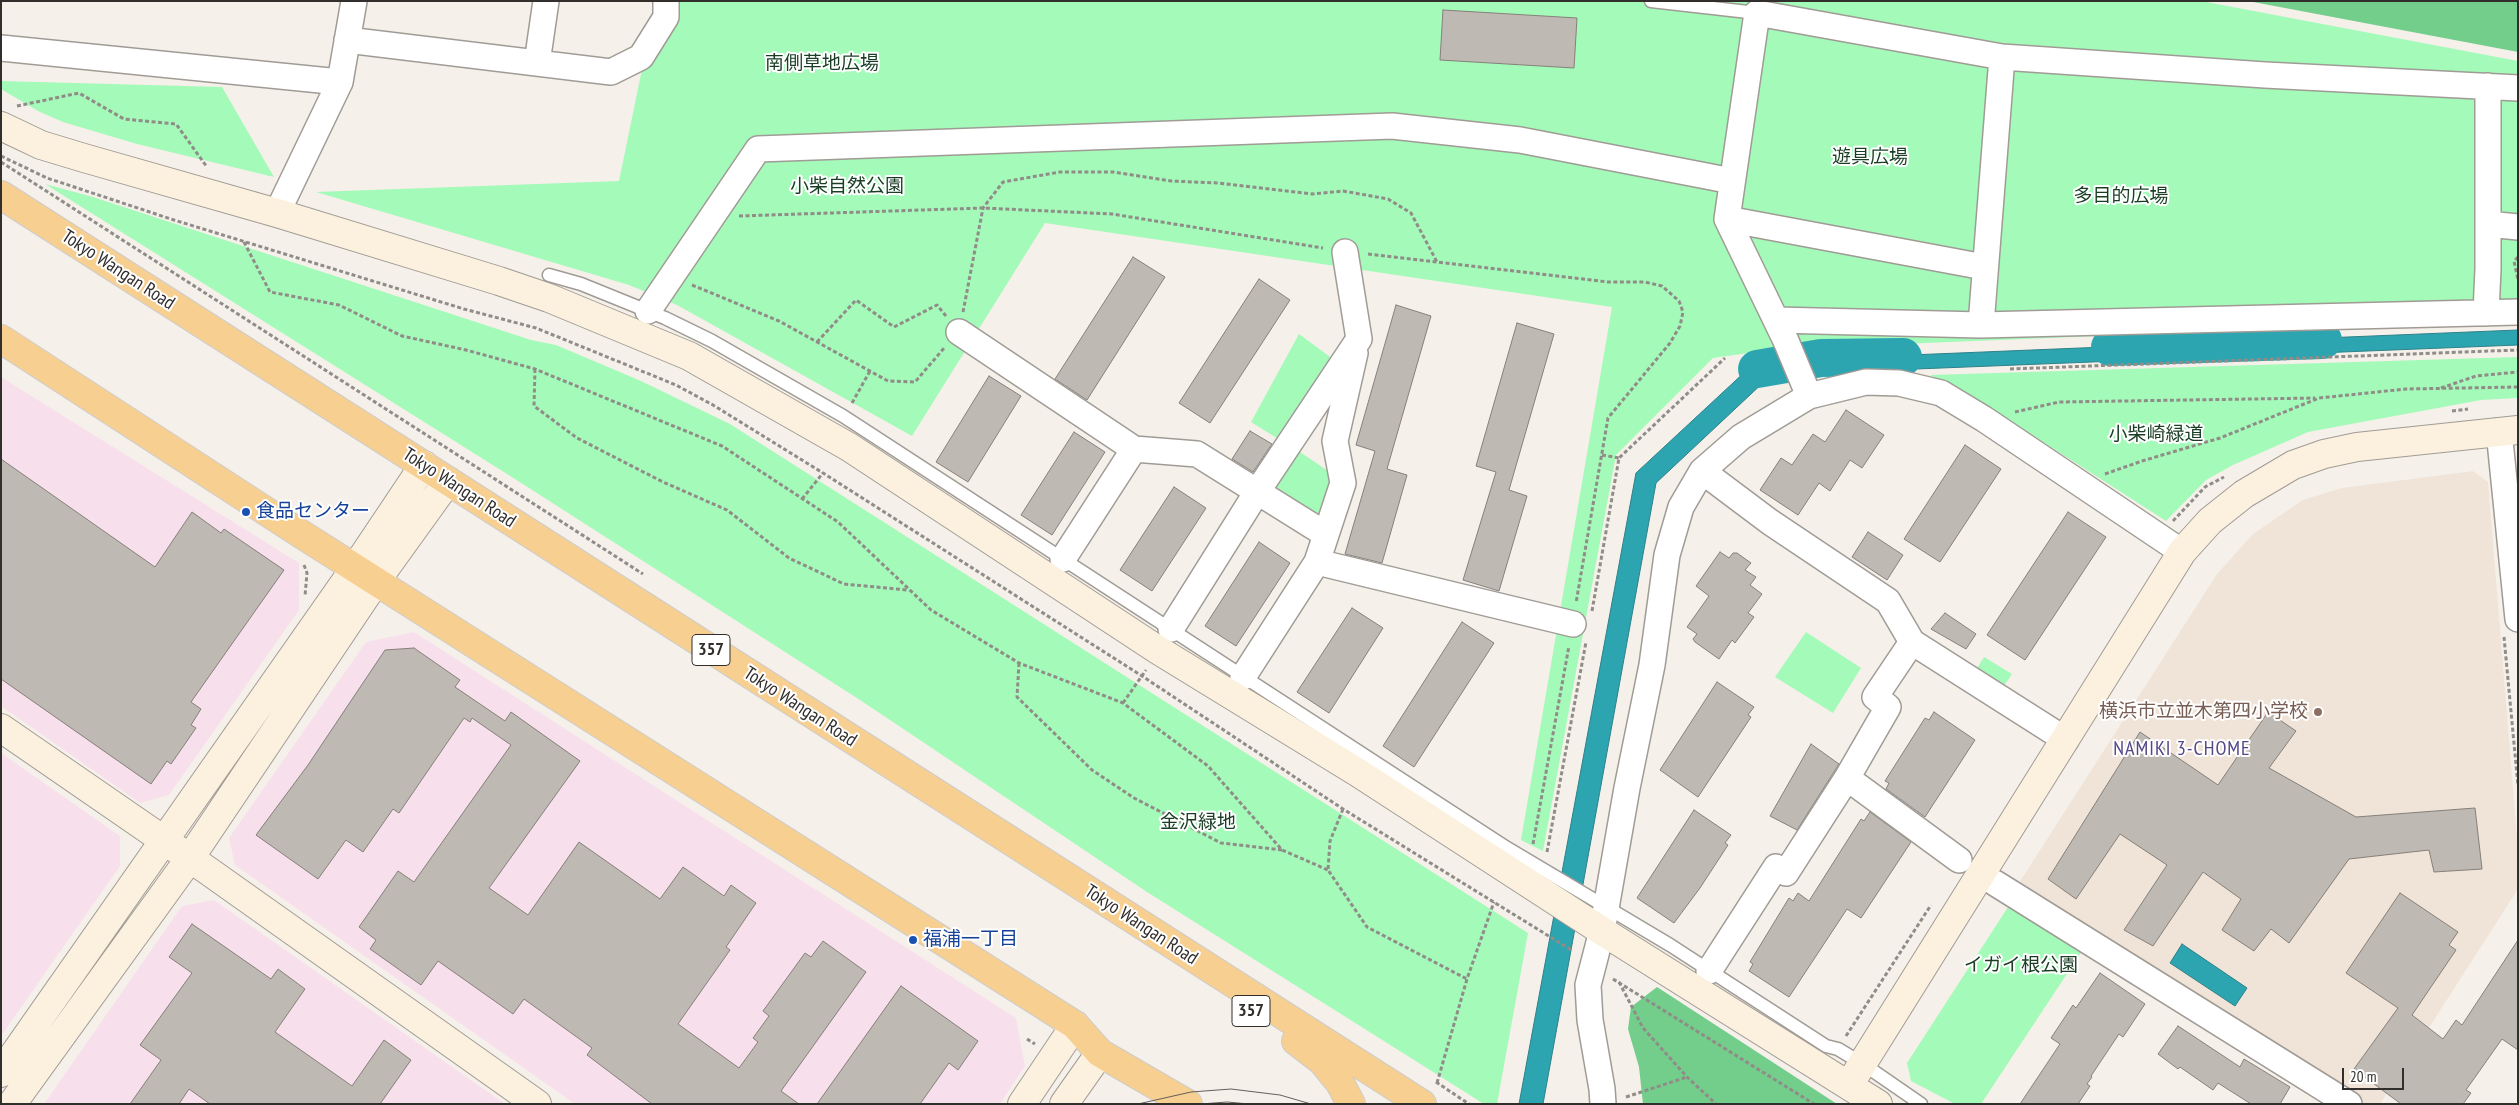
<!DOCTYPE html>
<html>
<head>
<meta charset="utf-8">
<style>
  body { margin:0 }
  #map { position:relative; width:2519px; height:1105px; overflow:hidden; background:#f6f0ea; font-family:"PT Sans Narrow",sans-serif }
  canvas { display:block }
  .frame { position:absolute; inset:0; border:2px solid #312e2c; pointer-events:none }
  .scale { position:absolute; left:2342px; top:1068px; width:62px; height:22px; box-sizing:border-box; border:2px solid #312e2c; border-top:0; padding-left:6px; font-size:15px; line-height:18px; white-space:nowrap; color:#312e2c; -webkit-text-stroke:4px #fff; paint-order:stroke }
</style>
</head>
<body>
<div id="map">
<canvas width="2519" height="1105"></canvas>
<div class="frame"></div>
<div class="scale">20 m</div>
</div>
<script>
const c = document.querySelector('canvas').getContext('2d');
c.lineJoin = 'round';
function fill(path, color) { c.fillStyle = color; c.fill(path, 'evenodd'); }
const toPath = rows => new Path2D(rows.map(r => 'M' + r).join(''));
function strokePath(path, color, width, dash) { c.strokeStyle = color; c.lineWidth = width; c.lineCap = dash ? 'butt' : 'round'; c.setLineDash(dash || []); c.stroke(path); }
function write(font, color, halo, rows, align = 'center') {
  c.font = font + ' "PT Sans Narrow","Noto Sans JP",sans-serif'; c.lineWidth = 4; c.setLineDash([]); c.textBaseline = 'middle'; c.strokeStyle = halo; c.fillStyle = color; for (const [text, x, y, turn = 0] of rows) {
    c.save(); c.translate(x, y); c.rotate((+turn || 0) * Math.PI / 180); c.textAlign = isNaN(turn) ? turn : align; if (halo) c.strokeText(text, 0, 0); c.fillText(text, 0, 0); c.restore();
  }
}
fill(toPath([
  [2473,471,2488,482,2518,850,2518,889,2380,1104,2363,1104,2019,883,2217,574,2253,534,2303,500,2342,488]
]), '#f0e4d8');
fill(toPath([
  [1,377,299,563,299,610,169,795,140,803,1,706],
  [414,632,1016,1018,1025,1066,1000,1104,575,1104,235,865,229,838,366,642],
  [1,753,120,836,120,866,1,1036],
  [214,900,505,1104,44,1104,182,906]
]), '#f7e0ec');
fill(toPath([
  [656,1,2201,1,2518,61,2518,319,1777,349,1713,358,1616,455,1543,851,1521,840,1612,307,1045,223,912,436,677,305,629,285,316,192,619,181],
  [1,81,222,87,274,177,137,144,63,122,38,111,1,89],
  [45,184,93,197,531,340,556,345,641,381,730,424,1528,933,1497,1104,1484,1104,1147,892,860,700,515,479],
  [1299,334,1333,359,1280,440,1251,422],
  [2518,357,2518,398,2481,400,2308,432,2233,465,2206,480,2166,521,1973,397,1930,375],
  [1297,450,1334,475,1322,519,1272,487],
  [1806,632,1861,668,1833,713,1775,677],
  [1984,657,2012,674,2004,686,1976,670],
  [2010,904,2084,948,1981,1104,1955,1104,1911,1081,1907,1063]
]), '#a4fab9');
fill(toPath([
  [2248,1,2518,1,2518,52],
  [1657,987,1837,1104,1643,1104,1639,1067,1628,1029,1631,1007]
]), '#73cd8b');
const water = toPath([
  [2518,330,2518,345,1816,373,1767,379,1656,483,1543,1104,1519,1104,1636,473,1748,369,1813,359,2518,330],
  [2182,944,2247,988,2235,1006,2170,963,2182,944]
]);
fill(water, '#2ca5b1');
strokePath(water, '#2e8189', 1);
strokePath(toPath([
  [2110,347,2323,340],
  [1757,369,1821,358,1903,357]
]), '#2ca5b1', 38);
const building = toPath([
  [1443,10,1577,18,1574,68,1440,60,1443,10],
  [1133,257,1165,277,1087,400,1055,379,1133,257],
  [1259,279,1290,300,1210,423,1179,403,1259,279],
  [1396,305,1431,316,1387,469,1407,475,1382,563,1345,554,1375,451,1356,445,1396,305],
  [1517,323,1554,334,1509,490,1527,496,1499,591,1463,580,1496,472,1476,466,1517,323],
  [989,376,1021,396,968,482,936,462,989,376],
  [1846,410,1884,435,1862,468,1850,460,1830,491,1819,483,1798,515,1760,490,1781,458,1792,465,1813,434,1825,442,1846,410],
  [1250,431,1272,444,1253,472,1232,459,1250,431],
  [1074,432,1105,452,1052,535,1021,515,1074,432],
  [1965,445,2001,469,1940,562,1904,539,1965,445],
  [1,459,155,567,192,512,221,533,224,529,284,570,191,702,201,709,191,725,196,728,171,764,167,761,151,784,1,679,1,459],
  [1174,487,1206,508,1152,591,1120,570,1174,487],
  [2068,512,2106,537,2025,660,1987,635,2068,512],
  [1868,532,1903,555,1887,580,1852,557,1868,532],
  [1259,542,1290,563,1236,646,1205,626,1259,542],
  [1720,552,1729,558,1733,553,1737,553,1751,563,1745,570,1756,577,1750,585,1762,594,1748,613,1754,617,1735,643,1732,640,1719,659,1695,642,1693,639,1697,634,1687,627,1709,596,1696,586,1720,552],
  [1352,608,1383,628,1329,713,1297,692,1352,608],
  [1945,613,1976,634,1966,649,1931,629,1945,613],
  [1462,622,1494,643,1414,767,1383,746,1462,622],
  [414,648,460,680,455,687,505,721,511,712,580,761,489,888,528,915,579,842,660,899,683,867,724,896,731,885,756,903,726,947,730,950,678,1024,739,1068,758,1042,753,1038,769,1016,763,1011,805,953,811,957,823,941,866,972,781,1091,799,1104,652,1104,587,1055,592,1048,524,999,513,1014,438,961,421,985,370,949,376,940,359,927,398,871,414,882,511,745,472,718,470,722,464,718,399,813,393,809,363,852,346,840,318,879,256,835,308,765,385,650,414,648],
  [1717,682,1754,707,1748,715,1751,717,1698,797,1660,770,1717,682],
  [1934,712,1975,740,1925,817,1886,789,1889,783,1885,781,1925,718,1929,720,1934,712],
  [2268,712,2296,731,2269,768,2356,817,2475,808,2482,869,2434,872,2429,850,2349,859,2289,943,2271,929,2254,951,2222,930,2241,899,2203,872,2153,946,2124,930,2167,865,2120,834,2076,899,2048,879,2140,732,2218,785,2268,712],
  [1811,744,1839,764,1797,830,1770,816,1811,744],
  [1694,810,1731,835,1725,843,1728,845,1700,888,1674,923,1637,898,1694,810],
  [1870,812,1911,842,1861,918,1847,909,1789,997,1749,971,1753,964,1750,962,1789,898,1793,901,1798,893,1809,901,1861,819,1864,821,1870,812],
  [2400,893,2458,932,2449,945,2456,950,2412,1015,2443,1039,2456,1020,2462,1025,2518,940,2518,1050,2502,1039,2466,1090,2471,1093,2463,1104,2401,1104,2354,1069,2398,1008,2346,973,2400,893],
  [192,924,271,979,278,969,305,989,275,1032,352,1086,384,1040,411,1060,380,1104,210,1104,189,1089,179,1104,130,1104,161,1060,140,1045,192,973,169,957,192,924],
  [2100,973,2145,1004,2123,1037,2119,1034,2091,1076,2092,1077,2087,1084,2090,1086,2078,1104,2020,1104,2060,1044,2051,1038,2073,1005,2076,1008,2100,973],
  [901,986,978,1041,958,1070,949,1063,920,1104,817,1104,901,986],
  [2178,1026,2240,1067,2244,1059,2290,1087,2280,1104,2251,1104,2218,1083,2213,1090,2180,1067,2178,1069,2158,1054,2178,1026]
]);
fill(building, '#bfb9b3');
strokePath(building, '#86807b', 1);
const lane = toPath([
  [1651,1,1757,13],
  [549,275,581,284,665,318,712,341,843,416,1507,848,1670,945,1826,1046,1838,1049,1863,1064,1921,1104]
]);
const street = toPath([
  [347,40,611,72,641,57,666,17,666,1],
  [1,48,340,82],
  [537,63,546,1],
  [277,213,340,82,354,1],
  [1727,219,1984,267],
  [2488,224,2518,227],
  [648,311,758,149,1392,126,1520,140,1732,181],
  [2486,313,2488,269,2488,86],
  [1776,320,1981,325,2518,312],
  [1981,325,2002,57],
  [959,332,1134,449,1197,454,1325,534],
  [1809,396,1786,341,1727,219,1757,13,2002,57,2265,75,2518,88],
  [2499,431,2518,619],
  [1702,471,1770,522,1888,601,1912,642,2066,740],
  [1063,559,1134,449],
  [1317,562,1573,624],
  [1171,629,1257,492,1359,339,1345,252],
  [1243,677,1317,562,1343,483,1335,441,1355,353],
  [1847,778,1888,707,1875,697,1912,642],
  [1995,883,2349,1104],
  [1709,971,1776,867,1786,873,1847,778,1959,860],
  [1603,1104,1602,1089,1590,1020,1588,985,1602,931,1627,788,1652,665,1667,555,1681,507,1702,471,1741,437,1809,396,1866,382,1899,383,1941,393,1984,419,2182,552]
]);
const secondary = toPath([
  [1,126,41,145,84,158,277,213,499,281,549,298,689,356,849,447,1158,650,1357,772,1602,931,1878,1104],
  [1,728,207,870,537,1104],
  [1,1073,355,568,424,465],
  [1849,1085,2182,552,2210,521,2244,494,2293,465,2324,454,2357,447,2518,430],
  [12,1104,190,858,376,581,448,481],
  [1022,1104,1075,1025],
  [1064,1104,1100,1053]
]);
const highway = toPath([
  [1,195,1422,1104],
  [1,339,298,532,1075,1025,1100,1053,1188,1104],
  [1296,1041,1322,1061,1340,1083,1351,1104]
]);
strokePath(lane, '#a09b95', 15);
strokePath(street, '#a09b95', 28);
strokePath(secondary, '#a09b95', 30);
strokePath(highway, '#cecdcc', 30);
strokePath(toPath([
  [17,106,79,93,124,119,176,124,207,167],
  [1,156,47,178,174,220,464,309,536,328,676,385,713,405,823,473,1142,676,1343,809,1573,951],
  [1,162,643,574],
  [739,216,983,208,1112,214,1323,248],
  [244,242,270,292,339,305,402,336,466,350,535,369,722,446,838,522,931,610,1019,663,1123,703,1208,766,1282,850,1328,870],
  [1368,254,1608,282,1645,282,1662,286,1679,301,1683,312,1680,326,1670,343,1608,418,1576,603],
  [2518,257,2514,261,2518,280],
  [692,285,779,321,888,381,915,382,945,347],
  [963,312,983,208,1003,182,1060,172,1113,172,1171,181,1218,183,1312,194,1343,191,1388,199,1411,213,1437,262],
  [817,342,856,300,894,327,937,305,946,316],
  [535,369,534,406,577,438,663,482,727,510,789,558,844,584,907,590],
  [2010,369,2518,350],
  [2441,388,2476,376,2518,372],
  [852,403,870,371],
  [2452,411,2468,409],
  [2015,412,2059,402,2315,398],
  [1602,455,1619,458],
  [2105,474,2142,461,2220,438,2319,398,2406,389,2518,387],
  [802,499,823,473],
  [2173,521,2205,487,2224,477],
  [304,565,307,573,305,596],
  [1592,611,1619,458,1725,358],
  [2504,637,2518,786],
  [1019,663,1017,697,1092,770,1134,798,1221,843,1282,850],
  [1123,703,1146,670],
  [1343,809,1330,841,1328,870,1367,927,1467,979],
  [1533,844,1569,646],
  [1547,852,1586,642],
  [1613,979,1814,1104],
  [1619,982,1643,1028,1687,1077,1716,1104],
  [1846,1036,1931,905],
  [1027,1039,1035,1044],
  [1436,1082,1469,1104],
  [1437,1083,1467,979,1494,902],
  [1626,1097,1687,1077]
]), '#908c88', 3, [4, 2.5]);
strokePath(lane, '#fff', 12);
strokePath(street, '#fff', 25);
strokePath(secondary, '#fcf1de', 28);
strokePath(highway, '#f6cf91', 28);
strokePath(toPath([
  [1138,1104,1191,1092,1231,1089,1280,1095,1311,1104],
  [1201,1104,1227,1102,1249,1104]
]), '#635f5c', 1);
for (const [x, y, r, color] of [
  [246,512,5,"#1a4fb4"],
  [2318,712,5,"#8d6e63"],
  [913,940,5,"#1a4fb4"]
]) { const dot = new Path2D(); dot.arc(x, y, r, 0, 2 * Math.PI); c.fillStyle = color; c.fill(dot); strokePath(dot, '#fff', 2); }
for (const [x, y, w] of [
  [711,650,38],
  [1251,1011,38]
]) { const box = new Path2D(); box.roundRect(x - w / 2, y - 15.5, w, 31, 4); c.fillStyle = '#fff'; c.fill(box); strokePath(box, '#312e2c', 1); }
write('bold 18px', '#312e2c', null, [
  ["357",711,650],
  ["357",1251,1011]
]);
write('19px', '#193e24', '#fff', [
  ["南側草地広場",822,64],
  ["遊具広場",1870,158],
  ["小柴自然公園",847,187],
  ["多目的広場",2121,197],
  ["小柴崎緑道",2156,435],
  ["金沢緑地",1198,823],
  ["イガイ根公園",2021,966]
]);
write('19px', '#312e2c', '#fff', [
  ["Tokyo Wangan Road",118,270,33],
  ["Tokyo Wangan Road",459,488,33],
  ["Tokyo Wangan Road",800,707,33],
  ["Tokyo Wangan Road",1141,925,33]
]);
write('19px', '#164399', '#fff', [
  ["食品センター",256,512],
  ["福浦一丁目",923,940]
], 'left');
write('19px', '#785e54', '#fff', [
  ["横浜市立並木第四小学校",2308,712]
], 'right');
c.letterSpacing = '1px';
write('20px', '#554886', '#fff', [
  ["NAMIKI 3-CHOME",2182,749]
]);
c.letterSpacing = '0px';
</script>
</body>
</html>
